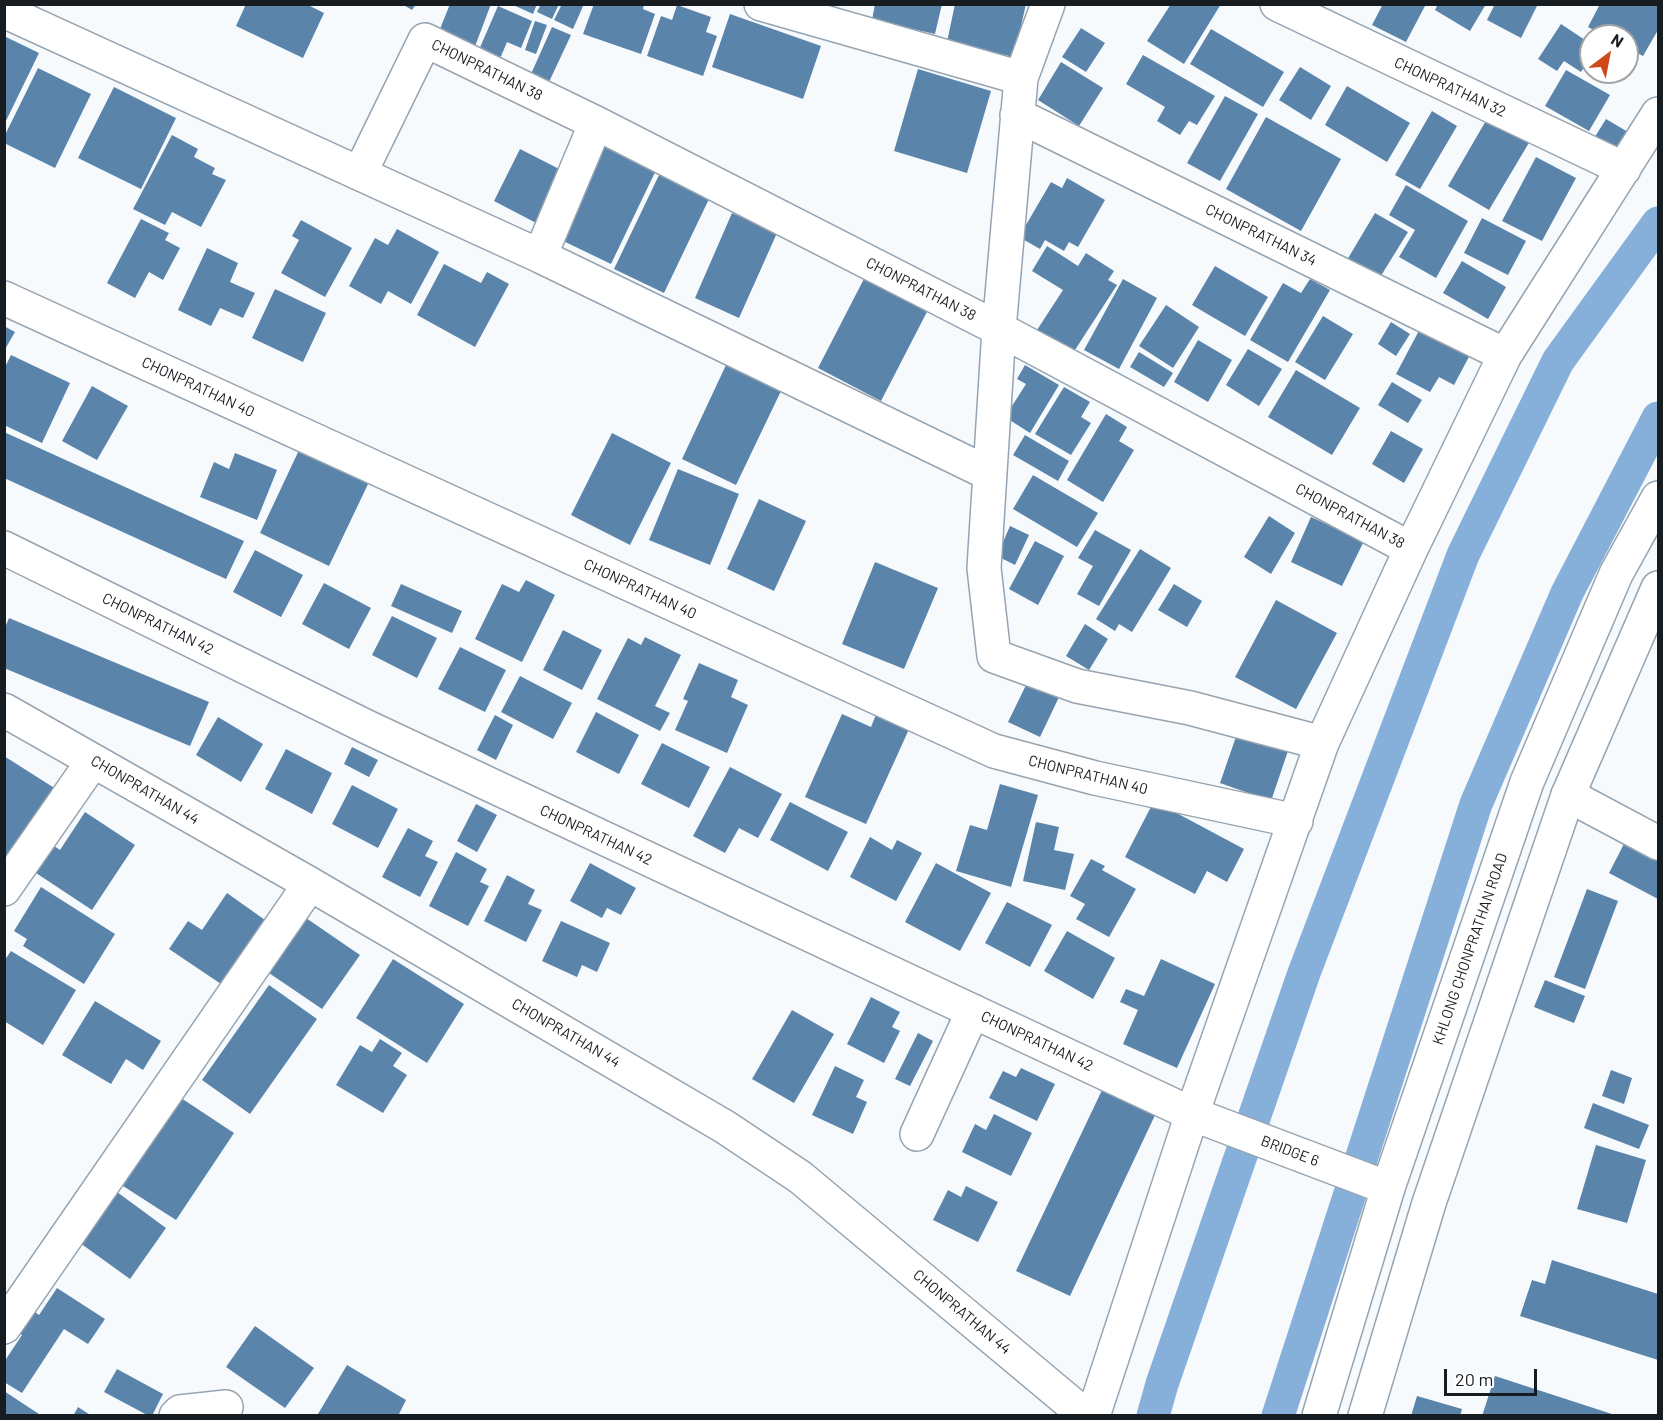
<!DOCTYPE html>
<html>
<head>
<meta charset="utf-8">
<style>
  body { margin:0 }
  #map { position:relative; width:1663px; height:1420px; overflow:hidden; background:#f7fafd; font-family:Barlow,sans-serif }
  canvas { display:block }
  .frame { position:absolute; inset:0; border:6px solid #171c21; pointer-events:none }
  .north { position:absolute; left:1579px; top:24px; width:60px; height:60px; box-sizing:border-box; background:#fff; border:2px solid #a2a4a6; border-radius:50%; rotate:32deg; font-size:16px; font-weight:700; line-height:24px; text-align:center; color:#171c21 }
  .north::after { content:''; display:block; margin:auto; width:21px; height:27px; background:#cf4818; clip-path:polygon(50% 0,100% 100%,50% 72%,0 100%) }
  .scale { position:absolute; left:1444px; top:1369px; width:93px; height:27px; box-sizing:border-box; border:3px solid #171c21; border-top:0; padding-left:8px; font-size:18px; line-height:21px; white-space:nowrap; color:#171c21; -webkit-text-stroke:4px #fff; paint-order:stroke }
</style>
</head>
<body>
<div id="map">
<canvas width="1663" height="1420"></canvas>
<div class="frame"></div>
<div class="north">N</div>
<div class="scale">20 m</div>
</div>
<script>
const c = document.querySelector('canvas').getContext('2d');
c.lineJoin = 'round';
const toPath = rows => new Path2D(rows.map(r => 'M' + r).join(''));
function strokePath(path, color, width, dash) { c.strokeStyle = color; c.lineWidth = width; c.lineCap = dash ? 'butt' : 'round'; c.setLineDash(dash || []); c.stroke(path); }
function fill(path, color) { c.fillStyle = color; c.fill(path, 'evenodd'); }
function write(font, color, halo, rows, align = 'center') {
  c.font = font + ' Barlow,sans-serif'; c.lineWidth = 5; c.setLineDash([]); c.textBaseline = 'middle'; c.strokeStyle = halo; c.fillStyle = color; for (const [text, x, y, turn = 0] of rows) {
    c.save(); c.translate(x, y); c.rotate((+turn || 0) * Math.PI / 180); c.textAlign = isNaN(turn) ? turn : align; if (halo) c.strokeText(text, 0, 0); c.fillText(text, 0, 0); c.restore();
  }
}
strokePath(toPath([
  [1153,1416,1162,1384,1304,973,1463,555,1558,361,1658,223],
  [1278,1416,1476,804,1567,593,1658,418]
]), '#86b0d9', 33);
fill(toPath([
  [246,4,306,4,324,13,303,58,236,26],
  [402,4,416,4,412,10],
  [450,4,491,4,474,49,438,34],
  [511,4,537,4,533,14],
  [541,4,559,4,552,19,537,12],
  [562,4,584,4,573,29,554,20],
  [594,4,644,4,643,9,655,14,641,54,583,34],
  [875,4,942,4,935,34,872,20],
  [955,4,1026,4,1014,57,947,42],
  [1171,4,1221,4,1184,64,1147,41],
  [1383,4,1426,4,1406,42,1372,25],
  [1438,4,1486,4,1470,31,1435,10],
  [1495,4,1538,4,1521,38,1487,20],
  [1600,4,1658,4,1658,30,1643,56,1627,48,1627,36,1605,36,1588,27],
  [677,5,711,17,706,32,717,36,703,76,647,56,661,16,672,20],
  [498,6,532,21,521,48,507,42,499,61,478,52],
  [730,14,821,46,803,99,712,67],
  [535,21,547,25,536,54,525,50],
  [1561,24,1591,44,1591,56,1581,72,1564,61,1557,71,1538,59],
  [552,27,571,35,549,82,531,74],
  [1081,28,1105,43,1086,72,1062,57],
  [1211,29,1284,72,1263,107,1190,64],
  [4,36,39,53,4,125],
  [1143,55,1215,96,1197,125,1189,121,1180,135,1157,121,1165,107,1126,84],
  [1061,62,1103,88,1079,126,1038,100],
  [1300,67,1331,86,1311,120,1279,100],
  [38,68,91,94,55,168,4,143,4,137],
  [918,69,991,91,967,173,894,151],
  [1566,70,1610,95,1589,131,1545,106],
  [1347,86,1410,123,1387,162,1325,125],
  [114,87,176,118,141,189,78,158],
  [1225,96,1258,114,1220,181,1187,163],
  [1432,111,1457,126,1420,189,1395,175],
  [1491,112,1533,136,1489,210,1448,186],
  [1266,117,1341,159,1301,231,1226,189],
  [1606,119,1628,132,1614,154,1593,140],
  [172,135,198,149,194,157,215,168,212,174,226,180,201,227,172,212,165,225,133,209],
  [604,138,659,164,611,264,557,238],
  [520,149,567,173,540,225,494,201],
  [1536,157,1576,178,1542,241,1502,221],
  [659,175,709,199,664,293,614,269],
  [1067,178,1105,200,1078,247,1069,242,1064,251,1045,240,1040,249,1019,237,1051,182,1062,188],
  [1406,185,1468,221,1436,278,1399,257,1415,230,1389,215],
  [732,213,777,233,739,318,695,298],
  [1375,213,1408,232,1379,279,1347,260],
  [1482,218,1526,241,1508,275,1464,253],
  [141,219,169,233,165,240,180,248,163,280,149,272,135,298,107,283],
  [301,220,352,248,325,297,281,273,299,240,292,236],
  [397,229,439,252,411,304,388,291,381,304,349,286,375,238,388,245],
  [1047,246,1078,266,1086,253,1114,271,1108,280,1117,285,1073,353,1037,330,1063,290,1032,271],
  [207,248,238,263,230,282,255,293,243,318,220,308,211,326,178,310],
  [1462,261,1506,287,1488,319,1443,293],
  [444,264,481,283,487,272,509,284,475,347,417,315],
  [1215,266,1268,297,1245,336,1192,305],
  [867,273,930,306,881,401,818,368],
  [1123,279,1157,298,1119,369,1084,350],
  [1310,279,1330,290,1288,362,1250,340,1283,283,1301,293],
  [275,289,326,313,303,362,252,338],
  [1166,305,1199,327,1173,368,1139,346],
  [1323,316,1353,334,1325,380,1295,362],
  [1391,322,1410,334,1396,356,1378,344],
  [1422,325,1471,353,1454,385,1439,377,1430,392,1396,374],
  [4,326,15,332,4,351],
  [1198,340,1232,360,1208,402,1174,382],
  [1248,349,1282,369,1259,406,1226,385],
  [1139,352,1173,373,1164,387,1130,367],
  [11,355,70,383,42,443,4,425,4,369],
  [726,365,781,391,736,485,682,459],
  [1025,365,1059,385,1030,433,1005,417,1026,384,1017,379],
  [1296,370,1360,408,1332,455,1268,417],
  [1392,382,1422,400,1408,423,1378,405],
  [92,386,128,406,97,460,62,441],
  [1064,387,1090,402,1081,417,1091,423,1071,455,1035,434],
  [1106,414,1127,427,1119,441,1134,450,1103,502,1067,480],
  [1391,431,1423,449,1404,483,1372,464],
  [4,432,244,541,226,579,4,478],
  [612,433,671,463,630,545,571,515],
  [1025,435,1069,461,1058,481,1013,455],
  [300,448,369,482,329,566,260,533],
  [235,453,277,470,257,520,200,497,214,462,229,469],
  [678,469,739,494,710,565,649,540],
  [1033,475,1098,513,1077,547,1013,509],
  [759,499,806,521,774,591,727,569],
  [1269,516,1295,533,1271,574,1244,557],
  [1311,517,1364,541,1342,586,1291,562],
  [1010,526,1029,535,1015,565,997,556],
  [1095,530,1131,550,1099,606,1077,594,1093,566,1078,558],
  [1035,541,1064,556,1038,605,1009,589],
  [1140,549,1171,568,1132,632,1119,624,1115,631,1096,619],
  [255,550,303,575,281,617,233,592],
  [875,562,938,588,904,669,842,644],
  [526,580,555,595,522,662,475,639,502,584,519,592],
  [324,583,371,608,349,649,302,624],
  [401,584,462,611,452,633,391,606],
  [1174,584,1202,601,1187,627,1158,610],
  [1276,600,1337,633,1296,709,1235,677],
  [392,616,437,638,417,678,372,655],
  [9,618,209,702,190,746,4,668,4,630],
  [1085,624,1108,639,1089,670,1066,656],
  [563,630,602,650,582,690,543,670],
  [645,637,681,655,655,706,670,713,660,731,597,699,628,638,641,645],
  [460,647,506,670,485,712,438,689],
  [699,663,738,680,731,697,748,705,727,753,675,730,688,701,683,699],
  [520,676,572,703,553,739,501,712],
  [1028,681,1059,697,1040,737,1008,722],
  [596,712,639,735,619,774,576,752],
  [877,712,910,727,866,824,805,797,842,714,871,727],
  [495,715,513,725,496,760,477,750],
  [218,717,263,744,241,782,196,755],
  [1238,731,1289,748,1271,801,1220,783],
  [662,743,710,767,689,808,641,784],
  [352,747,378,760,369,777,344,764],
  [286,749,332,773,312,814,265,789],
  [4,756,56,789,4,871],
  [730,767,782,794,758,838,739,828,725,853,693,836],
  [1000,784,1038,795,1011,887,956,871,970,825,987,830],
  [352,785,398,809,378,848,332,824],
  [1154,801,1244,849,1227,882,1207,871,1195,894,1125,857],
  [790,802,848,832,828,871,770,840],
  [476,804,497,815,477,852,457,841],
  [85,812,135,845,92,910,36,873,54,846,60,850],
  [1036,822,1059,827,1054,850,1074,854,1065,890,1023,881],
  [408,828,433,841,425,856,438,862,420,897,382,877],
  [870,837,892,850,897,840,922,853,896,901,850,877],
  [1627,838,1658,854,1658,899,1609,873],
  [456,852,487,869,480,882,489,886,468,926,429,906],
  [1091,859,1105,866,1102,870,1136,889,1109,937,1076,919,1085,904,1070,896],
  [590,863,636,888,621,915,607,908,602,918,570,901],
  [936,863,991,893,960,951,905,922],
  [507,875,535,890,528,904,542,910,526,942,484,921],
  [41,887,115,934,84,984,23,946,27,939,14,931],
  [1587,889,1618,901,1585,989,1554,977],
  [227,893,265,920,221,984,169,949,188,921,202,930],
  [1007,902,1052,925,1030,967,985,943],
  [306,918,360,955,322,1009,269,973],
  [561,921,610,943,597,972,582,965,577,977,542,961],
  [1067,931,1115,958,1093,999,1044,971],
  [11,951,76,990,43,1045,4,1021,4,961],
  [393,959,464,1004,427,1063,356,1018],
  [1161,959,1215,984,1177,1068,1123,1044,1138,1010,1120,1002,1126,989,1144,996],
  [1545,980,1585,996,1574,1023,1534,1007],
  [269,985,317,1019,250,1114,202,1080],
  [871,997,900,1012,892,1027,900,1031,884,1063,847,1044],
  [95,1001,161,1041,143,1070,126,1059,111,1084,62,1055],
  [792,1010,834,1034,794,1103,752,1079],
  [918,1033,933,1041,910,1086,895,1079],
  [380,1039,402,1053,393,1066,407,1075,383,1113,336,1085,360,1045,372,1052],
  [835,1066,864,1080,856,1097,867,1102,853,1134,812,1115],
  [1021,1068,1055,1084,1037,1121,989,1098,1003,1071,1016,1077],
  [1611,1070,1632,1078,1624,1104,1602,1096],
  [1103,1088,1156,1113,1070,1296,1016,1271],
  [181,1098,234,1133,176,1220,123,1186],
  [1593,1103,1649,1125,1639,1149,1584,1128],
  [994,1114,1032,1133,1011,1176,962,1152,975,1124,986,1130],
  [1596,1145,1646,1160,1627,1223,1577,1209],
  [966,1186,998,1202,978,1242,933,1220,948,1190,961,1197],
  [117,1192,166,1228,130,1279,80,1243],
  [1552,1260,1658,1294,1658,1360,1520,1316,1532,1280,1545,1284],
  [57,1288,105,1319,88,1344,64,1329,22,1393,4,1382,4,1362,22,1335,15,1330,30,1308,39,1315],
  [255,1326,314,1368,285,1408,226,1367],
  [347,1365,406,1400,398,1416,321,1416,318,1414],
  [117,1369,163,1394,152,1416,149,1416,104,1392],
  [1495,1376,1615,1415,1615,1416,1482,1416],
  [4,1391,42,1416,4,1416],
  [1417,1396,1462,1409,1460,1416,1411,1416],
  [78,1407,92,1416,73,1416]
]), '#5b84aa');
const street = toPath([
  [761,4,1021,78],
  [1048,4,1021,78,999,329,984,568,994,656,1077,686,1190,708,1322,743],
  [1277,4,1624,169],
  [4,11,540,256,990,474],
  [1017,115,1505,355],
  [360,173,425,40,596,123,999,329,1411,549],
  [540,256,596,123],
  [4,298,994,751,1095,778,1296,821],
  [4,548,367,727,1192,1114,1388,1188],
  [4,710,310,884,725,1127,800,1177,1086,1416],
  [1568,795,1658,843],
  [4,889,93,761],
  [917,1134,973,1011],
  [4,1327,310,884],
  [176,1416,180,1412,226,1407],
  [1093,1416,1192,1114,1322,743,1411,549,1505,355,1658,114]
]);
const secondary = toPath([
  [1319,1416,1388,1188,1527,782,1616,574,1658,498],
  [1365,1416,1429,1203,1568,795,1658,588]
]);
strokePath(street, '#96a4b1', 36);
strokePath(secondary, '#96a4b1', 36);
strokePath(street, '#fff', 33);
strokePath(secondary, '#fff', 33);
write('15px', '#171c21', '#fff', [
  ["CHONPRATHAN 38",487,70,26],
  ["CHONPRATHAN 32",1450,87,25],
  ["CHONPRATHAN 34",1261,235,26],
  ["CHONPRATHAN 38",921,289,27],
  ["CHONPRATHAN 40",198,387,25],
  ["CHONPRATHAN 38",1350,516,28],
  ["CHONPRATHAN 40",640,589,25],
  ["CHONPRATHAN 42",158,624,26],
  ["CHONPRATHAN 40",1088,775,14],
  ["CHONPRATHAN 44",145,790,30],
  ["CHONPRATHAN 42",596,835,25],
  ["KHLONG CHONPRATHAN ROAD",1470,949,-71],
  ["CHONPRATHAN 44",566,1033,30],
  ["CHONPRATHAN 42",1037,1041,25],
  ["BRIDGE 6",1290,1151,21],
  ["CHONPRATHAN 44",962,1312,40]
]);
</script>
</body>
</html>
